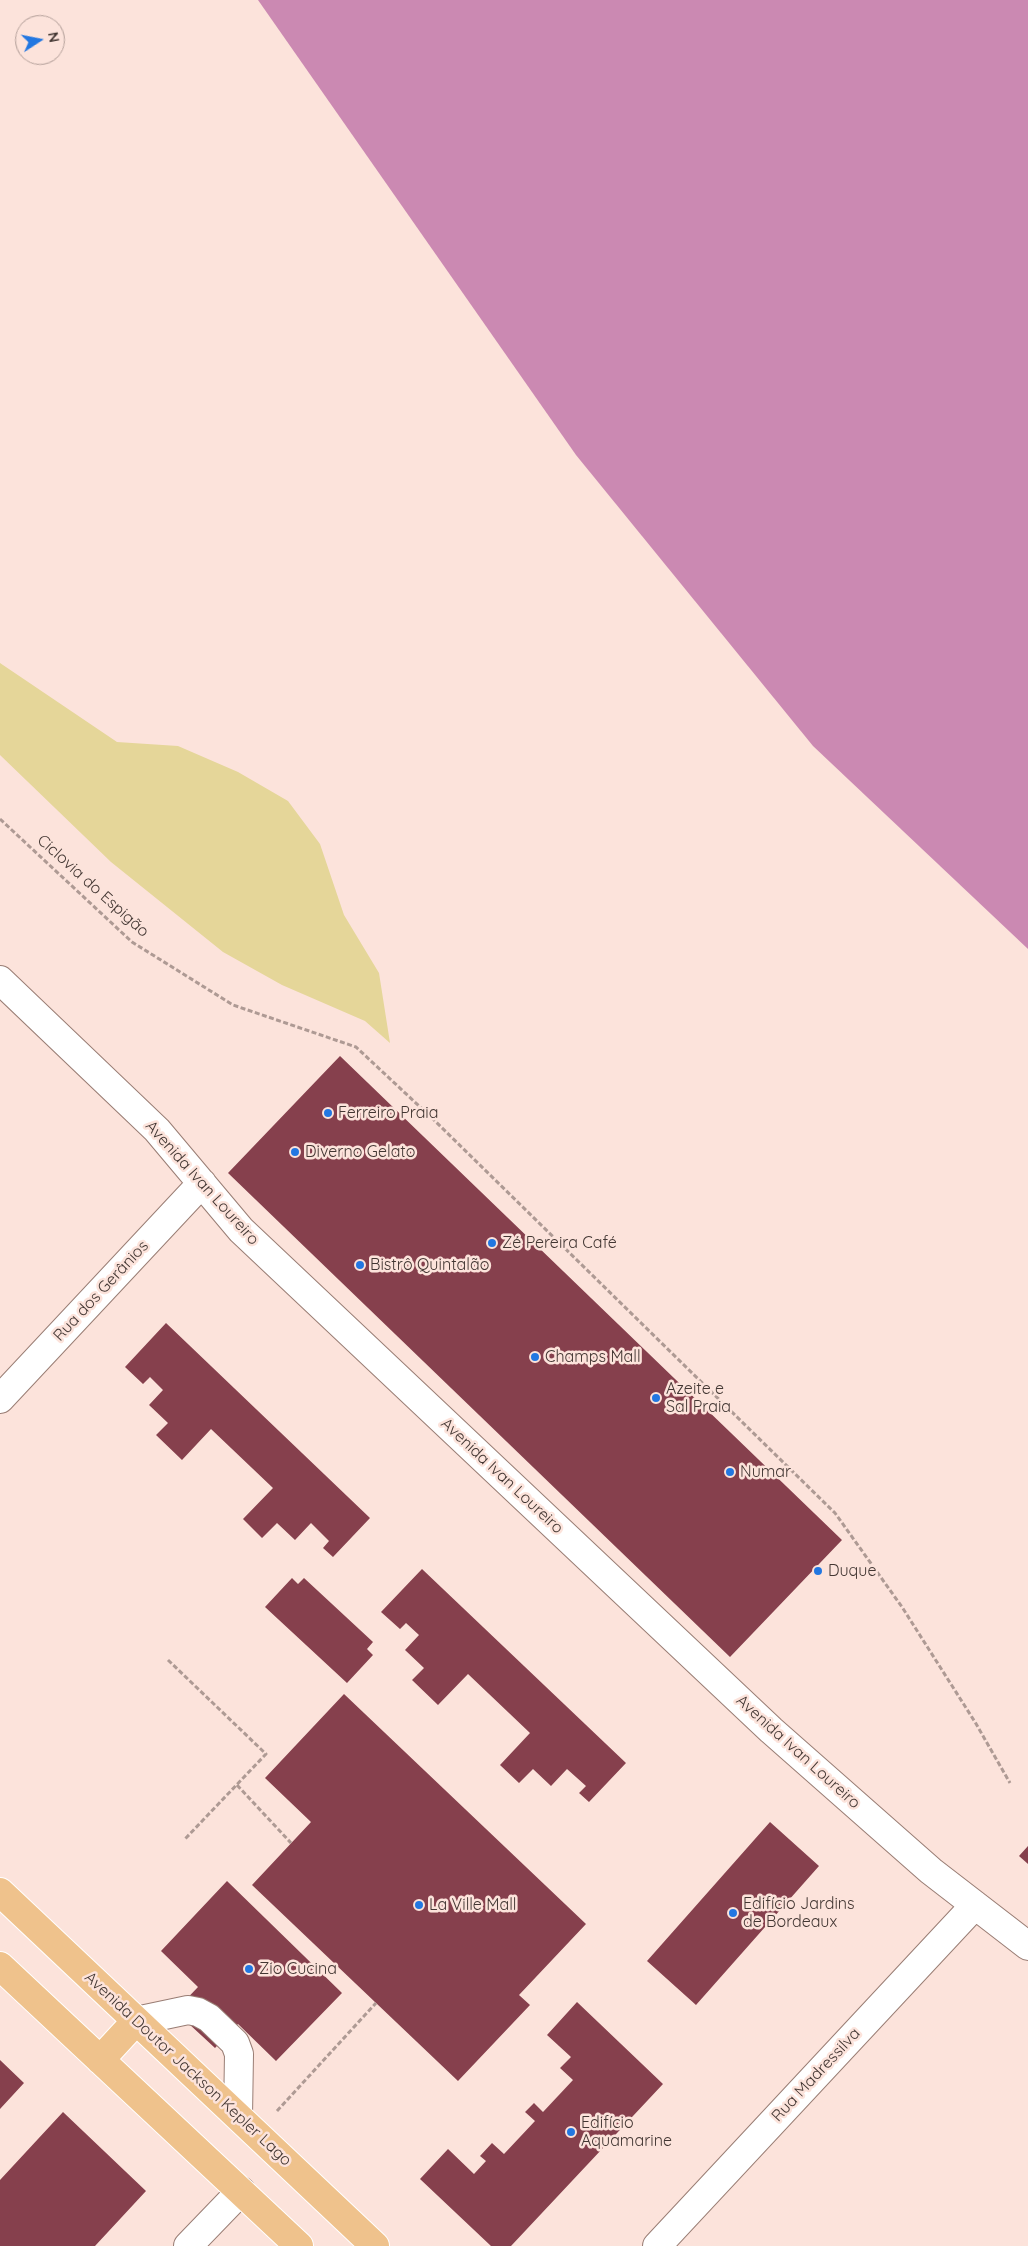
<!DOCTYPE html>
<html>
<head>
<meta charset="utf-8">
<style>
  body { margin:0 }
  #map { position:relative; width:1028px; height:2246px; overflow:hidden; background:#fce3db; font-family:Quicksand,sans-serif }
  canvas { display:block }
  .north { position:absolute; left:15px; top:15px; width:50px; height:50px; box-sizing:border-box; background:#fce3db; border:1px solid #b29e98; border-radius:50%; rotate:79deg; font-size:14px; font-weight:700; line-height:20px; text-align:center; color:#433733 }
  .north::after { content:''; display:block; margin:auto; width:18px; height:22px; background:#2277e1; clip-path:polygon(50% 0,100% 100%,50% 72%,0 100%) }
</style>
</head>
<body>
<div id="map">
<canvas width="1028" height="2246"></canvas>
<div class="north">N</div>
</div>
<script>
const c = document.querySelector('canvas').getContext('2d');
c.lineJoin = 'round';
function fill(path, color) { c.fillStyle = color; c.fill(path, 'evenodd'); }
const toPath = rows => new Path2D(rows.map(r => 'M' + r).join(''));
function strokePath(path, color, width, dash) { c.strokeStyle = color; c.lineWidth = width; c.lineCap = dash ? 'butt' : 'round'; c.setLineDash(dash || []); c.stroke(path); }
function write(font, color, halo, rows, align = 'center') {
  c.font = font + ' Quicksand,sans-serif'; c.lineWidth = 5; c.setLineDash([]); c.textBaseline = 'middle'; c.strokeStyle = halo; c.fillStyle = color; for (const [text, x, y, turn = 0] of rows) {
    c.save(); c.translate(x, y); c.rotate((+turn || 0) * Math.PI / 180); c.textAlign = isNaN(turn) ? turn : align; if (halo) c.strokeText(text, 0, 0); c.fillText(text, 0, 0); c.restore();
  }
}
fill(toPath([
  [0,663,117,742,178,746,238,772,288,801,320,844,344,915,379,973,390,1043,365,1021,282,985,223,952,111,862,0,755]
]), '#e5d699');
fill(toPath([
  [258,0,1028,0,1028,949,813,746,576,455]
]), '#cb89b2');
fill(toPath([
  [340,1056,842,1540,730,1657,228,1173],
  [166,1323,370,1518,333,1557,323,1548,329,1541,311,1523,295,1540,277,1523,262,1538,243,1519,273,1488,211,1429,182,1460,156,1435,168,1423,149,1405,163,1390,150,1377,143,1384,125,1367],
  [422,1569,626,1763,589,1802,579,1793,586,1786,567,1769,551,1786,533,1769,519,1783,500,1765,530,1733,468,1674,438,1705,412,1680,424,1668,405,1650,419,1635,406,1623,400,1629,381,1612],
  [292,1578,298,1584,304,1578,373,1642,367,1649,373,1655,347,1683,265,1607],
  [344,1694,586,1924,519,1995,530,2005,458,2081,252,1885,311,1822,265,1778],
  [770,1822,819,1866,696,2005,647,1961],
  [1028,1846,1028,1864,1019,1856],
  [227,1881,342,1993,276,2061,238,2024,215,2048,175,2011,198,1987,161,1951],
  [577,2002,663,2084,511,2246,491,2246,420,2179,448,2149,474,2174,486,2161,480,2156,492,2143,504,2154,535,2121,525,2112,534,2103,543,2112,573,2080,560,2068,571,2057,547,2035],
  [0,2060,24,2083,0,2109],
  [63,2112,146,2191,95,2246,0,2246,0,2180]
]), '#86404d');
const minor = toPath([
  [0,980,157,1130,241,1230,771,1730,931,1871,1028,1946],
  [0,1399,202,1183],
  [136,2021,188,2010,198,2012,209,2018,235,2043,239,2054,238,2116],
  [188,2246,241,2191],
  [657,2246,975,1905]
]);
const major = toPath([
  [0,1892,375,2246],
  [0,1966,299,2246],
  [100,2060,136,2021]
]);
strokePath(minor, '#997d74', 30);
strokePath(major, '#fff', 30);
strokePath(toPath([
  [0,819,132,942,233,1005,356,1047,434,1120,835,1513,902,1607,975,1722,1010,1783],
  [168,1660,266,1754,185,1839],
  [237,1785,291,1843],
  [277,2111,376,2003]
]), '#ae9a94', 3, [5, 2.5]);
strokePath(minor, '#fff', 28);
strokePath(major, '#efc28c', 28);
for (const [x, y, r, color] of [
  [328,1113,5,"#2277e1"],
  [295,1152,5,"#2277e1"],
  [492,1243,5,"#2277e1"],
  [360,1265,5,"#2277e1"],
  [535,1357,5,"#2277e1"],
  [656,1398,5,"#2277e1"],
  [730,1472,5,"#2277e1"],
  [818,1571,5,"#2277e1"],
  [419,1905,5,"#2277e1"],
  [733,1913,5,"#2277e1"],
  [249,1969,5,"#2277e1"],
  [571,2132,5,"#2277e1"]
]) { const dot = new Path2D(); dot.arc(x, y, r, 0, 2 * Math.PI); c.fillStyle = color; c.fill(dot); strokePath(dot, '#fce3db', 2); }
write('16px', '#433733', '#fce3db', [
  ["Ciclovia do Espigão",93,886,42],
  ["Avenida Ivan Loureiro",202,1183,48],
  ["Rua dos Gerânios",101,1291,-47],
  ["Avenida Ivan Loureiro",502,1476,43],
  ["Avenida Ivan Loureiro",798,1752,42],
  ["Avenida Doutor Jackson Kepler Lago",188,2069,43],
  ["Rua Madressilva",816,2075,-47]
]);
write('16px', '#433733', '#fce3db', [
  ["Ferreiro Praia",338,1113],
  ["Diverno Gelato",305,1152],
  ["Zé Pereira Café",502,1243],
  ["Bistrô Quintalão",370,1265],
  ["Champs Mall",545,1357],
  ["Azeite e",666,1389],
  ["Sal Praia",666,1407],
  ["Numar",740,1472],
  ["Duque",828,1571],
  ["Edifício Jardins",743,1904],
  ["de Bordeaux",743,1922],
  ["La Ville Mall",429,1905],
  ["Zio Cucina",259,1969],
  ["Edifício",581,2123],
  ["Aquamarine",581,2141]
], 'left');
</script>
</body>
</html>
